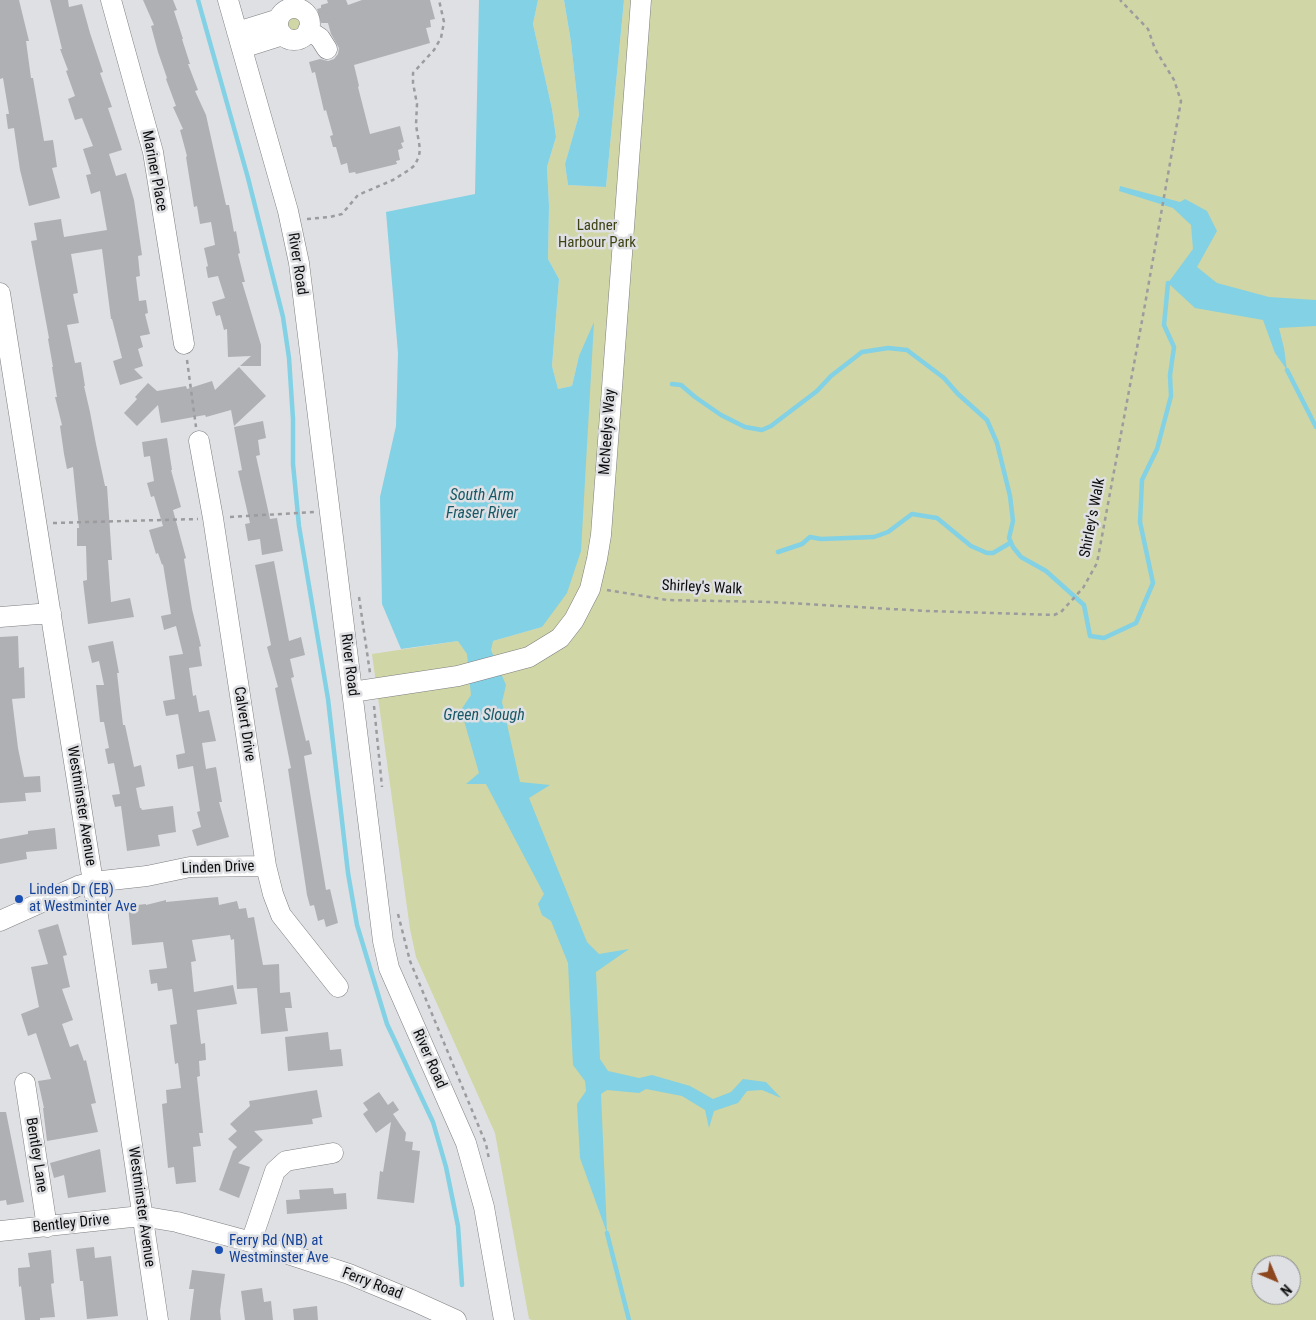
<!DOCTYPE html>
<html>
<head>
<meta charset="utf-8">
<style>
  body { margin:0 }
  #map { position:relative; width:1316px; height:1320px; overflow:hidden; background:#dfe0e3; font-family:"Roboto Condensed",sans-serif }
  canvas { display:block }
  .north { position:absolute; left:1251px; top:1255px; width:50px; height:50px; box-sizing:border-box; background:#dfe0e3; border:1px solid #8b8c8e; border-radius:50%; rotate:135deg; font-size:14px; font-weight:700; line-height:20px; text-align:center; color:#0d0d0e }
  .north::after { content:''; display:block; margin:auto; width:18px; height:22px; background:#8d471f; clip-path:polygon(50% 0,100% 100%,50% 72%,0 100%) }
</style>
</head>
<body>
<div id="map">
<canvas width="1316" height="1320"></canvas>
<div class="north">N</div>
</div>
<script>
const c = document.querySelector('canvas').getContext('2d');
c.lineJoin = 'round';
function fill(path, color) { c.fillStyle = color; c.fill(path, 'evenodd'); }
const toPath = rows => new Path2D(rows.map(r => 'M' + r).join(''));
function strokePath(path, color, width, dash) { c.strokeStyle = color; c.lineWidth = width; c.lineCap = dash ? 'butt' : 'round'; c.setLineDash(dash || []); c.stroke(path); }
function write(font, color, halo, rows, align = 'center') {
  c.font = font + ' "Roboto Condensed",sans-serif'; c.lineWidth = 5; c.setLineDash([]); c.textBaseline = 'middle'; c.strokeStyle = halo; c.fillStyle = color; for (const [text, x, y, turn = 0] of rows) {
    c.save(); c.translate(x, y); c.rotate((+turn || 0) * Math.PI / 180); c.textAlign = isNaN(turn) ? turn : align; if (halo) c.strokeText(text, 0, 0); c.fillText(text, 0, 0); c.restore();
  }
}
fill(toPath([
  [538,0,564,0,571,42,579,115,565,164,568,185,606,187,624,0,1316,0,1316,1320,532,1320,529,1319,495,1133,416,957,410,929,372,654,458,641,493,641,542,627,579,356,572,386,558,389,552,366,559,279,548,259,549,206,547,167,556,137,552,109,533,24],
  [1261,1265,1291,1265,1291,1295,1261,1295],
  '285 24a9 9 0 1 1 18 0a9 9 0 1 1-18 0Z'
]), '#d0d6a5');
fill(toPath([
  [479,0,538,0,533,24,552,109,556,137,547,167,549,206,548,259,559,279,552,366,558,389,572,386,579,356,594,322,581,551,567,593,542,627,493,641,491,650,506,685,502,702,520,782,550,785,529,798,587,942,599,954,629,949,596,972,600,1059,608,1071,639,1078,652,1075,690,1086,713,1099,731,1092,743,1079,766,1082,781,1098,762,1090,747,1091,738,1103,714,1111,709,1128,705,1110,682,1096,646,1089,639,1093,607,1090,601,1094,607,1233,580,1158,577,1104,586,1091,585,1081,573,1065,568,963,551,921,542,915,538,904,544,894,486,784,466,784,479,773,461,710,471,695,467,654,458,641,401,649,382,604,380,497,396,426,398,353,386,212,475,194],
  [564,0,624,0,606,187,568,185,565,164,579,115,571,42],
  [1120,186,1180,202,1185,199,1207,211,1217,231,1197,267,1217,283,1269,297,1316,300,1316,326,1279,328,1284,348,1287,370,1275,353,1263,320,1195,308,1168,283,1193,249,1191,225,1173,208,1119,191]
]), '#83d1e4');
strokePath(toPath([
  [198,0,248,178,283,317,289,358,293,419,293,464,299,526,328,699,348,873,357,925,387,1024,433,1122,446,1167,458,1226,462,1285],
  [1287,370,1316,427],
  [672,384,681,385,695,397,721,415,745,427,762,430,771,426,817,391,831,376,862,352,888,348,907,350,944,378,958,394,987,420,997,443,1010,496,1013,521,1009,538,1013,547,1021,557,1046,571,1084,605,1090,636,1104,638,1136,623,1153,583,1140,522,1142,480,1157,449,1171,396,1170,375,1174,347,1164,325,1168,283],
  [778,552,802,544,810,537,821,539,874,537,888,532,912,514,937,518,971,546,987,553,993,553,1010,543],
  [607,1233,629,1320]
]), '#83d1e4', 4.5);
fill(toPath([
  [0,0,19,0,29,41,26,41,31,78,33,78,44,141,53,140,57,167,52,168,60,198,29,206,20,170,14,128,8,129,6,114,9,114,3,78,0,79],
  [50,0,68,0,69,7,82,4,90,33,103,72,100,73,112,107,108,108,122,150,109,154,116,176,126,173,134,200,142,255,138,256,140,276,136,277,139,301,146,300,148,313,145,314,150,334,140,336,143,347,138,349,143,366,134,369,143,378,120,385,113,361,122,358,112,319,111,319,102,249,71,254,78,293,73,294,79,323,67,325,75,363,81,362,85,386,84,386,90,412,96,444,105,486,107,486,112,560,108,560,111,602,130,598,134,617,88,624,83,581,87,580,86,546,77,546,77,528,79,528,73,467,67,469,64,454,60,426,62,425,55,397,57,397,52,367,53,367,48,339,49,338,31,241,37,240,34,223,61,219,64,237,107,230,100,191,91,194,86,175,91,174,83,149,93,146,82,118,75,120,68,99,75,96,66,71,68,70,60,49,62,49],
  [143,0,173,0,177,10,174,11,183,39,182,39,190,64,188,64,198,90,195,91,206,115,226,205,229,205,234,232,236,231,240,253,238,254,245,282,242,282,261,345,261,366,240,366,251,356,228,357,227,329,224,330,220,315,216,316,212,302,225,298,218,276,208,278,206,267,208,266,204,248,215,245,211,222,200,224,197,206,194,207,186,157,187,156,180,130,183,129,173,107,176,106,166,79,167,78,158,52,151,26,154,25],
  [327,0,346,0,348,5,362,0,430,0,435,19,430,20,431,27,426,28,430,43,354,65,359,86,358,87,370,134,400,126,404,142,401,143,403,148,398,150,400,160,396,161,397,164,356,174,355,172,349,173,347,163,341,165,336,147,333,147,330,136,333,135,326,110,324,111,315,72,312,73,309,62,320,59,328,61,334,59,338,54,339,48,331,34,328,23,321,23,317,9,321,8,321,5,328,3],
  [239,367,266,396,234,426,231,410,206,417,205,415,161,423,158,405,137,426,124,413,137,399,135,397,148,383,157,391,186,386,187,389,212,381,215,390],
  [263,421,266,438,258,440,260,455,256,456,270,519,277,518,283,551,262,555,260,539,248,541,245,524,250,523,238,471,242,470,234,427],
  [167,438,172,470,171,470,181,507,173,510,186,558,184,559,192,609,201,646,199,647,202,666,189,668,193,696,196,695,199,712,209,710,216,741,202,743,206,769,216,767,222,802,219,802,229,837,197,846,192,830,201,827,197,812,200,811,193,766,178,769,176,755,185,753,178,714,166,716,163,701,175,699,169,656,183,654,176,626,164,630,161,616,171,614,163,564,162,565,158,553,156,554,149,530,163,526,154,496,151,497,147,483,154,481,150,456,144,457,142,442],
  [274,561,289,641,301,637,305,655,290,659,294,677,291,678,306,741,309,740,312,754,304,756,326,890,330,889,338,923,326,927,324,919,318,921,314,905,310,906,307,895,288,769,291,768,275,688,278,687,267,647,271,645,255,565],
  [18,636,19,668,24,667,25,698,12,699,18,748,24,777,40,776,41,792,25,793,26,801,0,803,0,637],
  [113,641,119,673,117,673,123,725,125,725,134,767,141,765,145,786,136,788,140,808,141,808,142,810,173,806,176,832,158,835,160,846,127,851,121,806,115,807,112,795,120,794,114,763,108,764,105,749,109,748,104,722,100,722,96,685,104,685,99,661,92,663,88,646],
  [55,828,57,849,26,852,27,859,0,864,0,839,28,834,28,831],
  [218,897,219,905,237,901,239,909,246,908,248,918,254,917,263,965,279,964,280,993,290,992,292,1008,285,1008,288,1031,261,1034,257,988,237,989,234,939,231,940,230,935,192,940,196,961,191,962,194,992,233,985,237,1004,197,1010,201,1044,205,1043,206,1060,199,1061,200,1076,197,1077,203,1133,199,1133,201,1146,193,1147,196,1182,176,1184,174,1167,168,1168,162,1104,167,1103,166,1090,181,1088,178,1063,175,1064,170,1025,177,1024,172,989,158,991,157,983,151,984,149,970,167,968,163,942,132,945,128,906,146,904,146,905,166,900,166,902],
  [58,924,67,955,63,956,70,987,62,989,73,1020,62,1024,70,1047,78,1044,84,1061,86,1060,96,1103,91,1104,98,1132,47,1141,43,1108,44,1108,38,1081,51,1079,36,1033,28,1036,21,1014,39,1007,31,967,48,964,38,930],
  [328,1032,330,1050,341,1049,343,1066,288,1071,285,1037],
  [317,1090,322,1117,312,1119,313,1124,254,1131,263,1140,238,1163,250,1167,239,1198,219,1190,233,1151,237,1147,228,1139,237,1131,230,1124,250,1106,249,1101],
  [379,1092,388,1105,393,1101,399,1110,393,1114,406,1133,405,1141,413,1142,412,1150,420,1151,414,1203,377,1199,380,1171,383,1172,391,1122,376,1133,363,1114,368,1110,363,1103],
  [0,1112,6,1112,24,1202,7,1205,6,1200,0,1201],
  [100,1149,106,1192,68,1198,64,1175,54,1178,50,1163],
  [333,1188,334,1194,346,1193,347,1209,287,1214,286,1200,300,1199,299,1190],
  [94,1247,95,1258,111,1256,118,1316,87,1319,83,1281,80,1281,76,1249],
  [51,1250,54,1283,51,1284,55,1317,40,1318,40,1320,25,1320,21,1286,19,1287,18,1268,30,1267,28,1253],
  [192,1270,225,1274,220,1311,221,1320,190,1320,194,1289,189,1289],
  [262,1288,264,1302,271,1301,273,1320,245,1320,241,1291],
  [317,1306,318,1320,294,1320,293,1309]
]), '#afb0b3');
const minor = toPath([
  [111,0,153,152,184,344],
  [228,0,288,211,299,263,383,941,389,968,466,1143,484,1207,504,1320],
  '278 24a16 16 0 1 1 32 0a16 16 0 1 1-32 0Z',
  [308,30,320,38,327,49],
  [237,32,279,19],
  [242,48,283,35],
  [0,293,93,882,158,1320],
  [199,441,213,518,266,866,273,894,281,915,338,987],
  [0,617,51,613],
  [352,692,458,676,529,657,560,638,574,620,590,589,597,559,601,535,641,0],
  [0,921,78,886,93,882,147,876,190,867,266,866],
  [25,1083,47,1227],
  [0,1231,141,1216,177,1222,251,1242,349,1274,414,1301,456,1320],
  [251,1242,275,1171,286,1161,333,1153]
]);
strokePath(minor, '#7d7e80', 21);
strokePath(toPath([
  [307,219,330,217,342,214,358,195,393,180,409,170,415,165,419,156,420,149,416,125,417,104,413,83,413,73,434,50,441,38,444,22,439,0],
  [187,360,196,427],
  [230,517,314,512],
  [53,523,198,519],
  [607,590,667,600,771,602,926,611,1054,615,1061,612,1083,588,1097,563,1144,310,1181,101,1174,80,1155,49,1148,29,1120,0],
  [359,597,370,673],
  [374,706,382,787],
  [398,914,410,961,486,1144,489,1159]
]), '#9c9c9f', 2.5, [4, 4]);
strokePath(minor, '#fff', 20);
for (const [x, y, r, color] of [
  [19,899,5,"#1a4fb4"],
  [219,1250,5,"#1a4fb4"]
]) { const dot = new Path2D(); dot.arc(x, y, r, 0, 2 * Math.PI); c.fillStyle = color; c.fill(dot); strokePath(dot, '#dfe0e3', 2); }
write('15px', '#0d0d0e', '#dfe0e3', [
  ["Mariner Place",154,171,79],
  ["River Road",297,264,81],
  ["McNeelys Way",608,432,-86],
  ["Shirley's Walk",1093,518,-79],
  ["Shirley's Walk",702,588,3],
  ["River Road",349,665,83],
  ["Calvert Drive",244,724,81],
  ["Westminster Avenue",81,806,81],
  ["Linden Drive",218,868,-2],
  ["River Road",429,1059,66],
  ["Bentley Lane",36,1155,81],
  ["Westminster Avenue",141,1207,82],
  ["Bentley Drive",71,1224,-6],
  ["Ferry Road",372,1284,21]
]);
write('15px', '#3f4314', '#dfe0e3', [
  ["Ladner",597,226],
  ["Harbour Park",597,243]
]);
write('15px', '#164399', '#dfe0e3', [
  ["Linden Dr (EB)",29,890],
  ["at Westminter Ave",29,907],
  ["Ferry Rd (NB) at",229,1241],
  ["Westminster Ave",229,1258]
], 'left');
write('italic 16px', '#175866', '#dfe0e3', [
  ["South Arm",482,496],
  ["Fraser River",482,514],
  ["Green Slough",484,716]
]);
</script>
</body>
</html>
